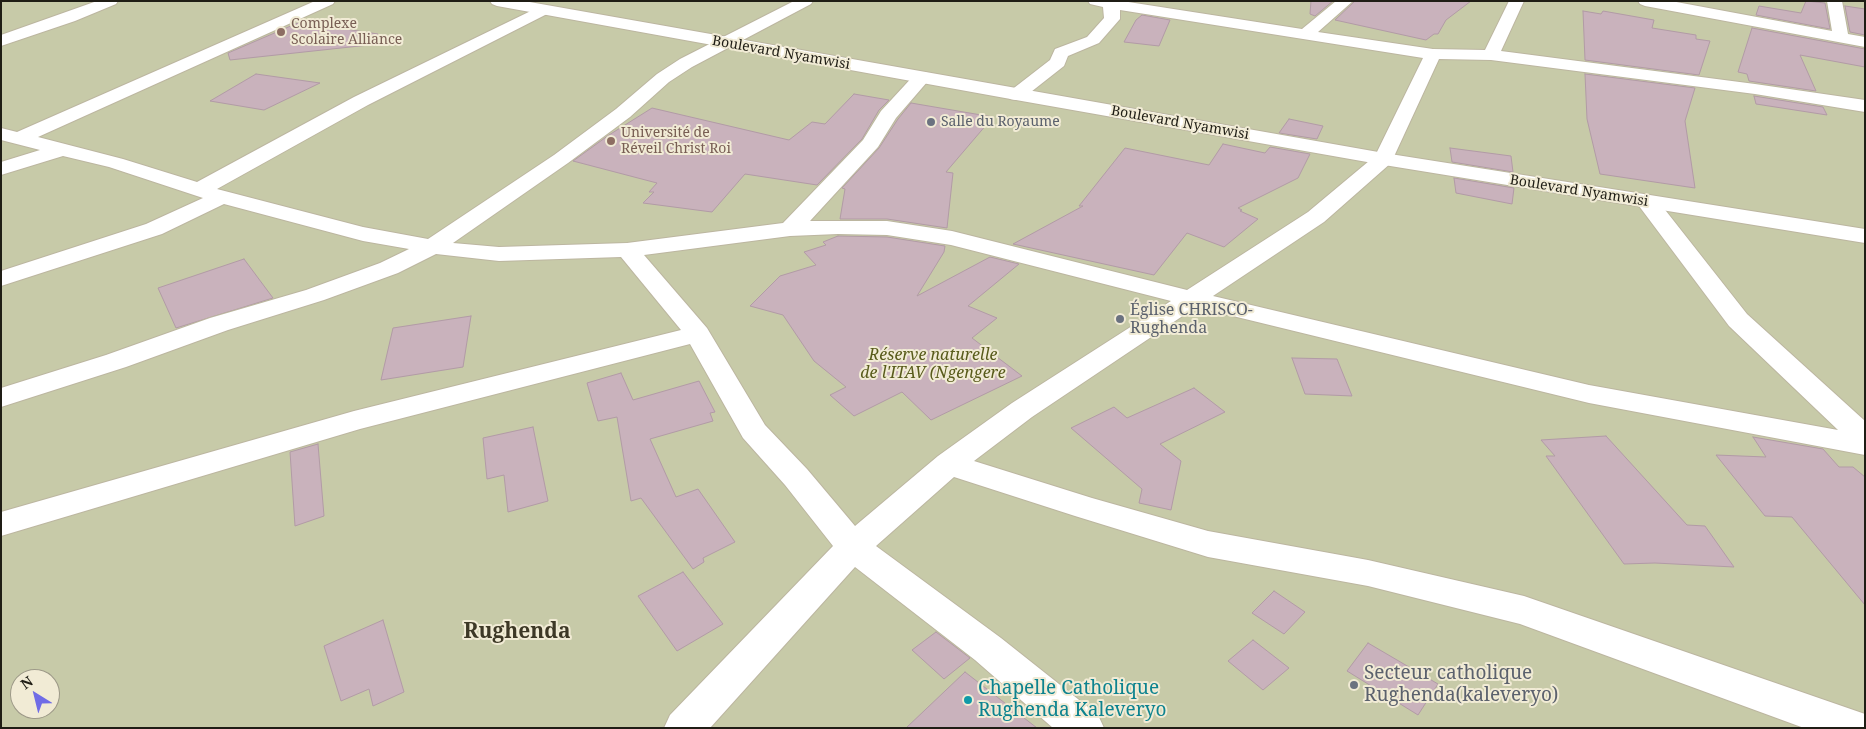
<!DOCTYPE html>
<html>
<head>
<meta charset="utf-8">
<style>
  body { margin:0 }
  #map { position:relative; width:1866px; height:729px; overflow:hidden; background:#f1ebd5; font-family:"Noto Serif",serif }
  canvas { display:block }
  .frame { position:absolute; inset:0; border:2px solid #1f1d15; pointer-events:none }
  .north { position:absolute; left:10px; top:669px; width:50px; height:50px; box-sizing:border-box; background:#f1ebd5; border:1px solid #9d9988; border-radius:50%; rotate:324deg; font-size:14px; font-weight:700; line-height:20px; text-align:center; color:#1f1d15 }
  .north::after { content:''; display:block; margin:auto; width:18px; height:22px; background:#706ce6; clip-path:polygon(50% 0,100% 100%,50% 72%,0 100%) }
</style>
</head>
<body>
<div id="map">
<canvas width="1866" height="729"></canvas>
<div class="frame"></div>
<div class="north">N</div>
</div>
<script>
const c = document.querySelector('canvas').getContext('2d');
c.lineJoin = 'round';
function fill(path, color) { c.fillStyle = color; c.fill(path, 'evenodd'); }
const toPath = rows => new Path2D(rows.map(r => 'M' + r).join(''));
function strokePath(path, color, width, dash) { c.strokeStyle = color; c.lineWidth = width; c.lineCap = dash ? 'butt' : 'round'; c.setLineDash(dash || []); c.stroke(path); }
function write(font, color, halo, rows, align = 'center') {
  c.font = font + ' "Noto Serif",serif'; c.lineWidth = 4; c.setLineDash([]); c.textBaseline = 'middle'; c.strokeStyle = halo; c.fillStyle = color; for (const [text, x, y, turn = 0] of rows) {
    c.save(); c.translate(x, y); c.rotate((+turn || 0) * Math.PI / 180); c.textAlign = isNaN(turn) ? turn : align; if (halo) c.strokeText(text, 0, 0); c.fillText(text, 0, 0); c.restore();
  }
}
fill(toPath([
  [1,1,1865,1,1865,728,1,728],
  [20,679,50,679,50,709,20,709]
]), '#c7caa8');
const building = toPath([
  [1311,1,1333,1,1315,16,1310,14,1311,1],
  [1355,1,1471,1,1446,20,1438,34,1434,34,1426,40,1335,20,1355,1],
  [1806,1,1825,3,1830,29,1756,15,1759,6,1801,13,1806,1],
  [1845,6,1865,9,1865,35,1850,32,1845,6],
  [1583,11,1601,14,1603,11,1654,20,1652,28,1696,35,1696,39,1710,41,1699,75,1585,60,1583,11],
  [1142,15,1170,20,1159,46,1124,42,1136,20,1142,15],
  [300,22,378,34,378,44,230,60,228,53,300,22],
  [1752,28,1865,49,1865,67,1800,55,1816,91,1749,81,1747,74,1738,72,1752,28],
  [256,74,320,83,264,110,210,101,256,74],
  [1585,74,1695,88,1685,121,1695,188,1600,174,1587,119,1585,74],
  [854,94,889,100,879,110,862,139,817,185,745,174,712,212,643,203,654,192,649,192,657,183,573,161,609,135,652,108,789,140,812,122,825,124,854,94],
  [1754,96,1823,107,1827,115,1756,104,1754,96],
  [911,103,993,117,946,172,953,173,947,228,887,219,840,219,845,189,842,188,879,148,898,119,911,103],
  [1289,119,1323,126,1317,139,1279,133,1289,119],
  [1223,144,1265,153,1270,147,1310,154,1298,178,1238,208,1242,210,1240,211,1258,219,1224,247,1187,233,1154,275,1013,244,1083,206,1079,206,1125,148,1209,165,1223,144],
  [1450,148,1511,156,1513,172,1452,162,1450,148],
  [1454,178,1514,188,1512,204,1456,193,1454,178],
  [838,236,887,237,945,246,944,252,917,296,990,257,1019,264,968,306,997,318,972,338,1022,376,931,420,902,392,854,416,830,395,846,387,814,361,783,315,750,306,780,276,816,265,804,252,826,245,823,242,838,236],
  [244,259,273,298,176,328,158,288,244,259],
  [471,316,463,367,381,380,393,328,471,316],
  [1292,358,1337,359,1352,396,1305,394,1292,358],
  [621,373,633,400,699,381,715,412,710,413,713,421,650,439,676,497,698,489,735,542,703,558,704,562,693,569,641,498,631,501,617,417,598,421,587,383,621,373],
  [1194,388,1225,412,1160,444,1181,461,1171,510,1139,503,1142,489,1071,428,1114,407,1127,418,1194,388],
  [533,427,548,501,508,512,504,475,487,479,483,438,533,427],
  [1606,436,1687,525,1705,526,1734,567,1655,563,1624,564,1546,456,1555,456,1541,440,1606,436],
  [1753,437,1823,449,1839,467,1853,467,1865,477,1865,605,1792,517,1765,516,1716,455,1766,457,1753,437],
  [318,444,324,516,295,526,290,452,318,444],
  [683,572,723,624,677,651,638,596,683,572],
  [1274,591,1305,612,1284,634,1252,613,1274,591],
  [383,620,404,692,373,706,369,689,341,701,324,646,383,620],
  [936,632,970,658,944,679,912,650,936,632],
  [1253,640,1289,668,1263,690,1228,661,1253,640],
  [1368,643,1438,684,1418,715,1347,671,1368,643],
  [965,672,1037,728,906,728,965,672]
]);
fill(building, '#c9b2bc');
strokePath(building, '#b29ba6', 1);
const minor = toPath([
  [97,1,118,1,116,4,75,21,1,46,1,35,97,1],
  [315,1,335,1,333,4,38,137,123,159,197,182,354,97,539,7,549,7,552,10,549,13,368,105,217,189,363,227,428,239,554,155,616,109,657,74,680,59,794,1,813,1,811,4,692,67,669,82,630,117,568,163,453,243,499,247,627,243,783,223,863,140,881,111,916,73,922,72,928,73,931,77,928,81,896,118,878,147,810,221,887,221,952,231,1187,290,1308,212,1375,156,1423,58,1120,10,1120,19,1099,43,1068,56,1064,66,1022,99,1016,100,1010,99,1007,95,1010,91,1050,60,1055,49,1087,37,1104,18,1103,7,1090,4,1088,1,1122,1,1302,29,1336,1,1353,1,1318,32,1433,49,1485,50,1509,1,1524,1,1501,51,1755,84,1865,100,1865,112,1755,94,1491,60,1439,59,1391,163,1324,222,1213,296,1589,385,1838,430,1729,326,1636,202,1639,197,1647,195,1655,197,1747,314,1865,421,1865,455,1589,403,1196,307,1032,417,974,461,1092,498,1208,531,1368,560,1524,596,1865,714,1865,728,1804,728,1520,624,1368,586,1208,557,1075,516,954,477,876,546,1001,638,1098,715,1104,728,1053,728,975,660,855,567,710,728,664,728,670,715,833,546,785,485,743,438,690,344,360,429,1,536,1,512,354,411,681,330,621,257,499,261,436,254,398,273,324,300,228,330,126,367,1,407,1,388,106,355,210,318,306,290,380,263,409,249,363,241,224,204,162,234,1,286,1,271,146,224,203,198,109,167,63,156,1,175,1,162,40,150,1,140,1,128,17,132,315,1],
  [838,234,887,235,951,245,1171,301,1012,403,938,456,855,526,807,469,765,425,707,328,644,255,790,236,838,234],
  [1638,1,1671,1,1832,31,1827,1,1842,1,1848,34,1865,37,1865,47,1645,6,1640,4,1638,1]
]);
const major = toPath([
  [490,1,524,1,1384,153,1865,229,1865,243,1384,165,1016,100,497,6,492,4,490,1]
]);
strokePath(minor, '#bcb6a0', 2);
strokePath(major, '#bcb6a0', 2);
fill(minor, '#fff');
fill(major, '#fff');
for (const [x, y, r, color] of [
  [281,32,5,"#8d6e63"],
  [931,122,5,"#6b7280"],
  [611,141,5,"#8d6e63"],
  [1120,319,5,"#6b7280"],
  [1354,685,5,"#6b7280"],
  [968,700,5,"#0f9aa8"]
]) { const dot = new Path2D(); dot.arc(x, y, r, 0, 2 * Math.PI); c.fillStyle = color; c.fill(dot); strokePath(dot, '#f1ebd5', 2); }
write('14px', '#785e54', '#f1ebd5', [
  ["Complexe",291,24],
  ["Scolaire Alliance",291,40],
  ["Université de",621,133],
  ["Réveil Christ Roi",621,149]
], 'left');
write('14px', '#1f1d15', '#f1ebd5', [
  ["Boulevard Nyamwisi",781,53,10],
  ["Boulevard Nyamwisi",1180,123,10],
  ["Boulevard Nyamwisi",1579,191,9]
]);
write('14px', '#5b616d', '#f1ebd5', [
  ["Salle du Royaume",941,122]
], 'left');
write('16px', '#5b616d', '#f1ebd5', [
  ["Église CHRISCO-",1130,310],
  ["Rughenda",1130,328]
], 'left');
write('italic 16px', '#585b1b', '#f1ebd5', [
  ["Réserve naturelle",933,355],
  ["de l'ITAV (Ngengere",933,373]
]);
write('19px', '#5b616d', '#f1ebd5', [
  ["Secteur catholique",1364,674],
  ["Rughenda(kaleveryo)",1364,696]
], 'left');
write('19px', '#0d838f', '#f1ebd5', [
  ["Chapelle Catholique",978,689],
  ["Rughenda Kaleveryo",978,711]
], 'left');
write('bold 21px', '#3d3826', '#f1ebd5', [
  ["Rughenda",517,632]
]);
</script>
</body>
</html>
